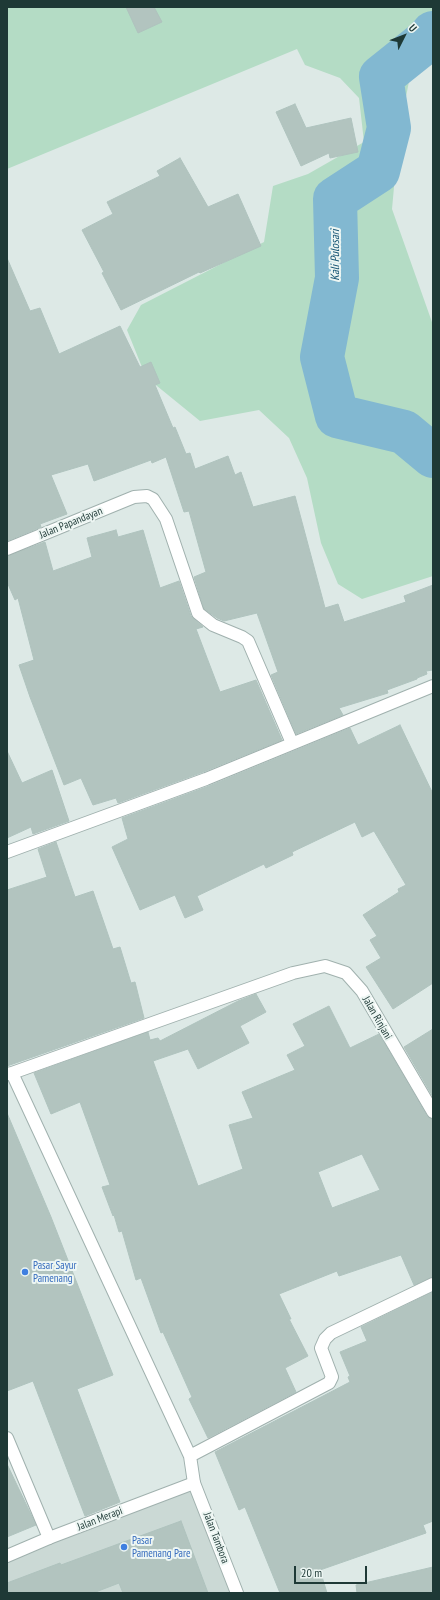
<!DOCTYPE html>
<html>
<head>
<meta charset="utf-8">
<style>
  body { margin:0 }
  #map { position:relative; width:440px; height:1600px; overflow:hidden; background:#dde9e6; font-family:"PT Sans Narrow",sans-serif }
  canvas { display:block }
  .frame { position:absolute; inset:0; border:8px solid #1e3936; pointer-events:none }
  .north { position:absolute; left:384px; top:16px; width:40px; height:40px; -webkit-text-stroke:3px #edf6f3; paint-order:stroke; rotate:48deg; font-size:11px; font-weight:700; line-height:16px; text-align:center; color:#1e3936 }
  .north::after { content:''; display:block; margin:auto; width:14px; height:18px; background:#1e3936; clip-path:polygon(50% 0,100% 100%,50% 72%,0 100%) }
  .scale { position:absolute; left:294px; top:1566px; width:73px; height:18px; box-sizing:border-box; border:2px solid #1e3936; border-top:0; padding-left:5px; font-size:12px; line-height:14px; white-space:nowrap; color:#1e3936; -webkit-text-stroke:3px #edf6f3; paint-order:stroke }
</style>
</head>
<body>
<div id="map">
<canvas width="440" height="1600"></canvas>
<div class="frame"></div>
<div class="north">U</div>
<div class="scale">20 m</div>
</div>
<script>
const c = document.querySelector('canvas').getContext('2d');
c.lineJoin = 'round';
function fill(path, color) { c.fillStyle = color; c.fill(path, 'evenodd'); }
const toPath = rows => new Path2D(rows.map(r => 'M' + r).join(''));
function strokePath(path, color, width, dash) { c.strokeStyle = color; c.lineWidth = width; c.lineCap = dash ? 'butt' : 'round'; c.setLineDash(dash || []); c.stroke(path); }
function write(font, color, halo, rows, align = 'center') {
  c.font = font + ' "PT Sans Narrow",sans-serif'; c.lineWidth = 4; c.setLineDash([]); c.textBaseline = 'middle'; c.strokeStyle = halo; c.fillStyle = color; for (const [text, x, y, turn = 0] of rows) {
    c.save(); c.translate(x, y); c.rotate((+turn || 0) * Math.PI / 180); c.textAlign = isNaN(turn) ? turn : align; if (halo) c.strokeText(text, 0, 0); c.fillText(text, 0, 0); c.restore();
  }
}
fill(toPath([
  [194,1483,237,1593,7,1593,7,1556]
]), '#cbd9d5');
fill(toPath([
  [7,7,433,7,433,57,411,71,399,133,392,209,433,325,433,576,362,599,338,584,321,543,307,478,289,438,259,410,200,421,146,377,127,330,141,305,264,242,273,186,308,174,364,142,359,98,340,78,305,65,297,49,7,169]
]), '#b4dcc5');
strokePath(toPath([
  [433,33,426,41,381,77,389,128,378,171,335,199,337,278,322,357,337,416,404,432,433,456]
]), '#82b8d1', 44);
const building = toPath([
  [126,7,154,7,162,22,138,33,126,7],
  [295,104,306,128,351,118,358,152,330,158,329,153,301,166,276,112,295,104],
  [180,158,208,207,238,194,261,246,200,273,199,272,121,310,102,273,104,272,82,230,113,214,107,202,160,176,157,171,180,158],
  [7,258,30,311,40,308,59,354,120,326,140,367,151,362,160,383,155,385,173,428,175,427,186,454,190,453,195,469,228,456,235,475,241,472,253,507,295,496,325,608,338,604,344,622,406,602,404,596,433,585,433,670,426,671,427,674,417,678,417,679,387,690,388,693,339,708,343,715,296,734,271,675,278,672,257,613,224,621,217,618,204,609,194,577,206,572,189,511,184,512,166,457,152,463,151,460,94,481,88,464,51,475,67,514,40,524,41,527,7,541,7,258],
  [116,530,118,537,143,530,160,588,179,581,191,616,203,627,196,629,220,692,256,680,282,740,203,772,118,803,116,798,93,805,81,778,64,785,30,697,19,665,34,660,18,598,15,600,7,582,7,556,45,542,53,571,92,557,87,538,116,530],
  [400,725,433,794,433,983,393,1009,366,967,381,958,370,940,377,936,363,915,399,892,398,889,406,885,374,831,362,837,355,822,292,852,293,855,266,868,264,864,197,896,203,910,185,918,175,895,140,910,112,847,128,839,122,818,209,786,350,728,358,745,400,725],
  [7,751,22,783,52,770,69,821,33,834,31,827,7,838,7,751],
  [56,842,75,897,93,891,113,949,120,947,131,983,135,982,144,1018,7,1066,7,890,47,877,38,849,56,842],
  [256,994,266,1012,240,1026,249,1043,198,1069,188,1049,153,1061,198,1186,243,1169,229,1125,253,1118,242,1092,295,1070,287,1055,305,1046,293,1024,329,1006,350,1048,379,1034,427,1116,433,1119,433,1277,414,1285,401,1255,339,1276,337,1271,279,1294,291,1319,289,1319,308,1356,285,1368,296,1392,208,1438,189,1399,192,1397,163,1332,161,1333,141,1278,136,1280,122,1231,119,1232,114,1215,113,1216,102,1187,110,1185,80,1102,51,1114,34,1073,148,1032,150,1040,158,1038,160,1041,238,1001,256,994],
  [362,1154,380,1190,332,1208,318,1172,362,1154],
  [433,1029,433,1097,404,1047,433,1029],
  [7,1113,51,1217,113,1375,77,1389,120,1502,85,1516,33,1381,7,1391,7,1113],
  [433,1292,433,1521,423,1525,426,1533,320,1570,327,1593,280,1593,245,1507,239,1510,215,1452,350,1382,348,1377,350,1376,340,1352,367,1341,361,1327,433,1292],
  [7,1464,36,1525,7,1537,7,1464],
  [181,1521,208,1593,123,1593,119,1583,93,1593,7,1593,7,1583,60,1563,61,1565,181,1521],
  [433,1567,433,1593,357,1593,356,1585,433,1567]
]);
fill(building, '#b2c4bf');
strokePath(building, '#afc3be', 1);
const service = toPath([
  [7,1438,49,1538]
]);
const minor = toPath([
  [7,549,134,497,147,496,153,499,166,519,198,613,213,625,242,637,248,641,292,743],
  [7,852,206,779,433,686],
  [12,1073,293,973,325,966,346,973,362,991,433,1112],
  [7,1074,12,1073,190,1456,194,1483],
  [190,1456,329,1383,332,1377,321,1348,325,1339,331,1333,433,1284]
]);
const tertiary = toPath([
  [7,1556,49,1538,194,1483,237,1593]
]);
strokePath(service, '#a0b1ae', 14);
strokePath(minor, '#a0b1ae', 14);
strokePath(tertiary, '#a0b1ae', 14);
strokePath(service, '#fff', 12);
strokePath(minor, '#fff', 12);
strokePath(tertiary, '#fff', 12);
for (const [x, y, r, color] of [
  [25,1272,4,"#3f7fe0"],
  [124,1547,4,"#3f7fe0"]
]) { const dot = new Path2D(); dot.arc(x, y, r, 0, 2 * Math.PI); c.fillStyle = color; c.fill(dot); strokePath(dot, '#edf6f3', 1.5); }
write('11px', '#1e3936', '#edf6f3', [
  ["Jalan Papandayan",71,523,-22],
  ["Jalan Rinjani",377,1018,60],
  ["Jalan Merapi",100,1519,-21],
  ["Jalan Tambora",216,1538,69]
]);
write('11px', '#366cbe', '#edf6f3', [
  ["Pasar Sayur",33,1266],
  ["Pamenang",33,1279],
  ["Pasar",132,1541],
  ["Pamenang Pare",132,1554]
], 'left');
write('italic 12px', '#185675', '#edf6f3', [
  ["Kali Pulosari",336,255,-90]
]);
</script>
</body>
</html>
